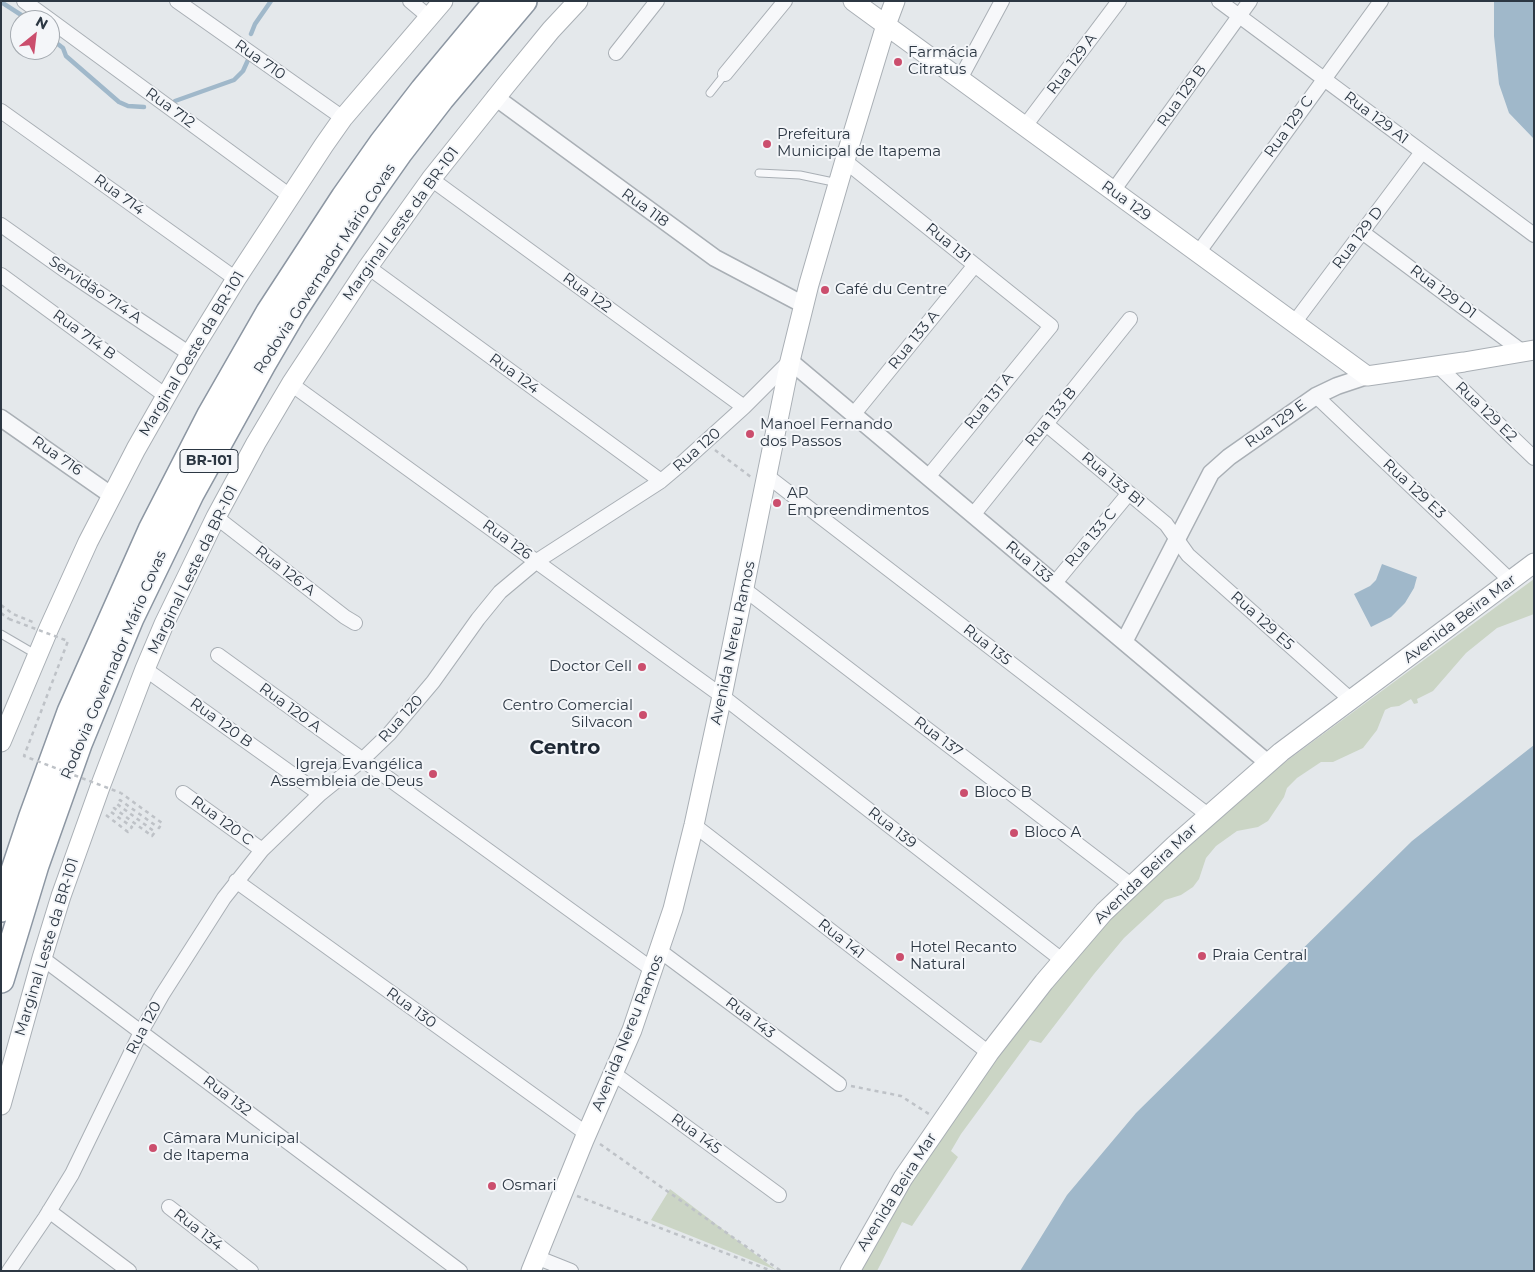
<!DOCTYPE html>
<html>
<head>
<meta charset="utf-8">
<style>
  body { margin:0 }
  #map { position:relative; width:1535px; height:1272px; overflow:hidden; background:#e4e8eb; font-family:Montserrat,sans-serif }
  canvas { display:block }
  .frame { position:absolute; inset:0; border:2px solid #2c3743; pointer-events:none }
  .north { position:absolute; left:10px; top:10px; width:50px; height:50px; box-sizing:border-box; background:#f4f6f9; border:1px solid #a4aab0; border-radius:50%; rotate:29deg; font-size:14px; font-weight:700; line-height:20px; text-align:center; color:#2c3743 }
  .north::after { content:''; display:block; margin:auto; width:18px; height:22px; background:#cb4e6d; clip-path:polygon(50% 0,100% 100%,50% 72%,0 100%) }
</style>
</head>
<body>
<div id="map">
<canvas width="1535" height="1272"></canvas>
<div class="frame"></div>
<div class="north">N</div>
</div>
<script>
const c = document.querySelector('canvas').getContext('2d');
c.lineJoin = 'round';
function fill(path, color) { c.fillStyle = color; c.fill(path, 'evenodd'); }
const toPath = rows => new Path2D(rows.map(r => 'M' + r).join(''));
function strokePath(path, color, width, dash) { c.strokeStyle = color; c.lineWidth = width; c.lineCap = dash ? 'butt' : 'round'; c.setLineDash(dash || []); c.stroke(path); }
function write(font, color, halo, rows, align = 'center') {
  c.font = font + ' Montserrat,sans-serif'; c.lineWidth = 4; c.setLineDash([]); c.textBaseline = 'middle'; c.strokeStyle = halo; c.fillStyle = color; for (const [text, x, y, turn = 0] of rows) {
    c.save(); c.translate(x, y); c.rotate((+turn || 0) * Math.PI / 180); c.textAlign = isNaN(turn) ? turn : align; if (halo) c.strokeText(text, 0, 0); c.fillText(text, 0, 0); c.restore();
  }
}
fill(toPath([
  [1534,579,1534,614,1497,628,1466,653,1433,691,1417,699,1418,703,1414,704,1411,699,1399,706,1391,707,1385,710,1377,730,1363,748,1333,762,1321,762,1297,778,1287,788,1284,797,1268,821,1258,827,1237,831,1216,846,1206,858,1199,879,1193,887,1181,895,1165,900,1124,938,1094,974,1041,1043,1030,1040,961,1134,951,1151,958,1157,912,1226,902,1222,877,1271,858,1271,907,1184,1010,1037,1104,924,1219,817,1277,768],
  [670,1189,776,1270,651,1220]
]), '#cbd5c5');
fill(toPath([
  [1494,1,1534,1,1534,139,1509,113,1499,84,1494,36],
  [1382,564,1417,577,1414,588,1405,603,1391,617,1371,627,1354,594,1370,586,1376,580],
  [1534,745,1534,1271,1020,1271,1067,1195,1136,1113,1412,841]
]), '#a0b8ca');
strokePath(toPath([
  [1,2,29,20],
  [251,34,255,24,271,1],
  [50,38,63,48,66,56,119,102,128,106,144,107],
  [175,101,234,80,243,71,248,60]
]), '#a0b8ca', 4.5);
const service = toPath([
  [710,93,725,74],
  [759,173,800,175,838,183],
  [1,634,37,655]
]);
const minor = toPath([
  [24,1,50,20],
  [177,1,343,118],
  [410,1,429,17],
  [1219,1,1534,235],
  [50,20,290,196],
  [616,53,657,1],
  [725,74,785,1],
  [960,79,1002,1],
  [1,111,236,279],
  [1025,126,1119,1],
  [845,161,1051,326,928,477],
  [431,179,744,407],
  [1113,191,1250,1],
  [1,225,66,271,190,354],
  [1362,232,1523,352],
  [1198,253,1381,1],
  [368,267,661,481],
  [1,275,166,396],
  [1294,323,1422,152],
  [1438,366,1534,458],
  [291,384,722,696,1062,960],
  [1316,396,1511,581],
  [853,415,975,265],
  [1046,424,1166,524,1188,555,1350,699],
  [766,475,1208,815],
  [973,515,1130,319],
  [216,517,345,617,355,623],
  [1054,584,1129,493],
  [744,589,1131,885],
  [218,655,653,970],
  [145,669,320,794],
  [183,793,262,850],
  [694,825,989,1053],
  [236,881,587,1134],
  [660,951,839,1084],
  [42,958,460,1271],
  [613,1073,779,1195],
  [169,1207,251,1271],
  [49,1211,129,1271],
  [536,1257,571,1271],
  [9,1271,45,1218,72,1174,141,1032,162,995,224,898,262,850,320,794,362,760,389,734,433,682,478,619,500,592,537,561,661,481,680,465,744,407,790,361]
]);
const tertiary = toPath([
  [495,97,715,258,804,305],
  [790,361,1268,763],
  [1,418,111,495],
  [1124,642,1211,473,1229,457,1316,396,1337,386,1367,376]
]);
const secondary = toPath([
  [853,1,1367,376,1464,362,1534,350],
  [1,742,49,628,88,542,136,449,190,354,236,279,324,145,343,118,443,1],
  [1,1105,42,958,61,896,100,787,145,669,164,624,216,517,256,443,291,384,368,267,431,179,506,85,551,30,578,1],
  [531,1271,584,1140,632,1030,673,909,694,825,722,696,790,361,809,284,848,150,886,25,895,1],
  [850,1271,903,1178,989,1053,1044,982,1104,912,1175,845,1281,752,1534,563]
]);
const motorway = toPath([
  [1,909,32,816,70,712,151,530,210,415,269,312,344,197,382,143,423,90,497,1],
  [1,980,36,865,79,744,131,618,191,494,263,364,294,311,369,196,400,152,441,99,524,1]
]);
strokePath(service, '#a9afb5', 9);
strokePath(minor, '#a9afb5', 16);
strokePath(tertiary, '#a9afb5', 19);
strokePath(secondary, '#a9afb5', 21);
strokePath(motorway, '#8c96a2', 28);
strokePath(toPath([
  [715,450,751,477],
  [1,605,13,614,33,622],
  [1,613,9,619],
  [106,815,128,832,132,827,111,812,114,808,152,836,155,832,117,804,120,800,159,828,162,823,121,793],
  [851,1086,901,1096,929,1114],
  [600,1144,781,1271],
  [577,1196,772,1271]
]), '#bec2c7', 2.5, [4, 4]);
strokePath(service, '#f7f8fa', 7);
strokePath(minor, '#f7f8fa', 14);
strokePath(tertiary, '#f7f8fa', 16);
strokePath(secondary, '#fff', 19);
strokePath(motorway, '#fff', 25);
strokePath(toPath([
  [9,619,68,641,24,756,121,793]
]), '#bec2c7', 2.5, [4, 4]);
for (const [x, y, r, color] of [
  [898,62,5,"#cb4e6d"],
  [767,144,5,"#cb4e6d"],
  [825,290,5,"#cb4e6d"],
  [750,434,5,"#cb4e6d"],
  [777,503,5,"#cb4e6d"],
  [642,667,5,"#cb4e6d"],
  [643,715,5,"#cb4e6d"],
  [433,774,5,"#cb4e6d"],
  [964,793,5,"#cb4e6d"],
  [1014,833,5,"#cb4e6d"],
  [1202,956,5,"#cb4e6d"],
  [900,957,5,"#cb4e6d"],
  [153,1148,5,"#cb4e6d"],
  [492,1186,5,"#cb4e6d"]
]) { const dot = new Path2D(); dot.arc(x, y, r, 0, 2 * Math.PI); c.fillStyle = color; c.fill(dot); strokePath(dot, '#f4f6f9', 2); }
for (const [x, y, w] of [
  [209,461,58]
]) { const box = new Path2D(); box.roundRect(x - w / 2, y - 11.5, w, 23, 4); c.fillStyle = '#f4f6f9'; c.fill(box); strokePath(box, '#2c3743', 1); }
write('bold 14px', '#2c3743', null, [
  ["BR-101",209,461]
]);
write('15px', '#2c3743', '#f4f6f9', [
  ["Farmácia",908,53],
  ["Citratus",908,70],
  ["Prefeitura",777,135],
  ["Municipal de Itapema",777,152],
  ["Café du Centre",835,290],
  ["Manoel Fernando",760,425],
  ["dos Passos",760,442],
  ["AP",787,494],
  ["Empreendimentos",787,511],
  ["Doctor Cell",632,667,"right"],
  ["Centro Comercial",633,706,"right"],
  ["Silvacon",633,723,"right"],
  ["Igreja Evangélica",423,765,"right"],
  ["Assembleia de Deus",423,782,"right"],
  ["Bloco B",974,793],
  ["Bloco A",1024,833],
  ["Hotel Recanto",910,948],
  ["Natural",910,965],
  ["Praia Central",1212,956],
  ["Câmara Municipal",163,1139],
  ["de Itapema",163,1156],
  ["Osmari",502,1186]
], 'left');
write('15px', '#2c3743', '#f4f6f9', [
  ["Rua 710",260,60,35],
  ["Rua 129 A",1072,64,-53],
  ["Rua 129 B",1182,96,-54],
  ["Rua 712",170,108,36],
  ["Rua 129 A1",1376,118,37],
  ["Rua 129 C",1289,127,-54],
  ["Rua 714",119,195,36],
  ["Rua 129",1126,201,36],
  ["Rua 118",645,208,36],
  ["Marginal Leste da BR-101",401,224,-54],
  ["Rua 129 D",1358,238,-53],
  ["Rua 131",948,243,39],
  ["Rodovia Governador Mário Covas",325,269,-57],
  ["Servidão 714 A",95,290,34],
  ["Rua 129 D1",1443,292,37],
  ["Rua 122",587,293,36],
  ["Rua 714 B",84,335,36],
  ["Rua 133 A",914,340,-51],
  ["Marginal Oeste da BR-101",192,354,-59],
  ["Rua 124",514,374,36],
  ["Rua 131 A",989,401,-51],
  ["Rua 129 E2",1486,412,44],
  ["Rua 133 B",1051,417,-51],
  ["Rua 129 E",1276,424,-35],
  ["Rua 120",697,450,-41],
  ["Rua 716",57,456,35],
  ["Rua 133 B1",1113,480,40],
  ["Rua 129 E3",1414,489,43],
  ["Rua 133 C",1091,538,-50],
  ["Rua 126",507,540,36],
  ["Rua 133",1029,562,40],
  ["Marginal Leste da BR-101",193,570,-64],
  ["Rua 126 A",285,571,38],
  ["Avenida Beira Mar",1460,619,-37],
  ["Rua 129 E5",1262,621,42],
  ["Avenida Nereu Ramos",733,643,-78],
  ["Rua 135",987,645,38],
  ["Rodovia Governador Mário Covas",114,665,-67],
  ["Rua 120 A",290,708,36],
  ["Rua 120",401,719,-48],
  ["Rua 120 B",221,723,36],
  ["Rua 137",938,737,37],
  ["Rua 120 C",222,821,36],
  ["Rua 139",892,828,38],
  ["Avenida Beira Mar",1146,874,-44],
  ["Rua 141",841,939,38],
  ["Marginal Leste da BR-101",47,947,-73],
  ["Rua 130",411,1008,36],
  ["Rua 143",750,1018,37],
  ["Rua 120",144,1028,-62],
  ["Avenida Nereu Ramos",628,1033,-68],
  ["Rua 132",227,1096,37],
  ["Rua 145",696,1134,36],
  ["Avenida Beira Mar",897,1192,-58],
  ["Rua 134",198,1230,38]
]);
write('bold 20px', '#1e2834', '#f4f6f9', [
  ["Centro",565,748]
]);
</script>
</body>
</html>
